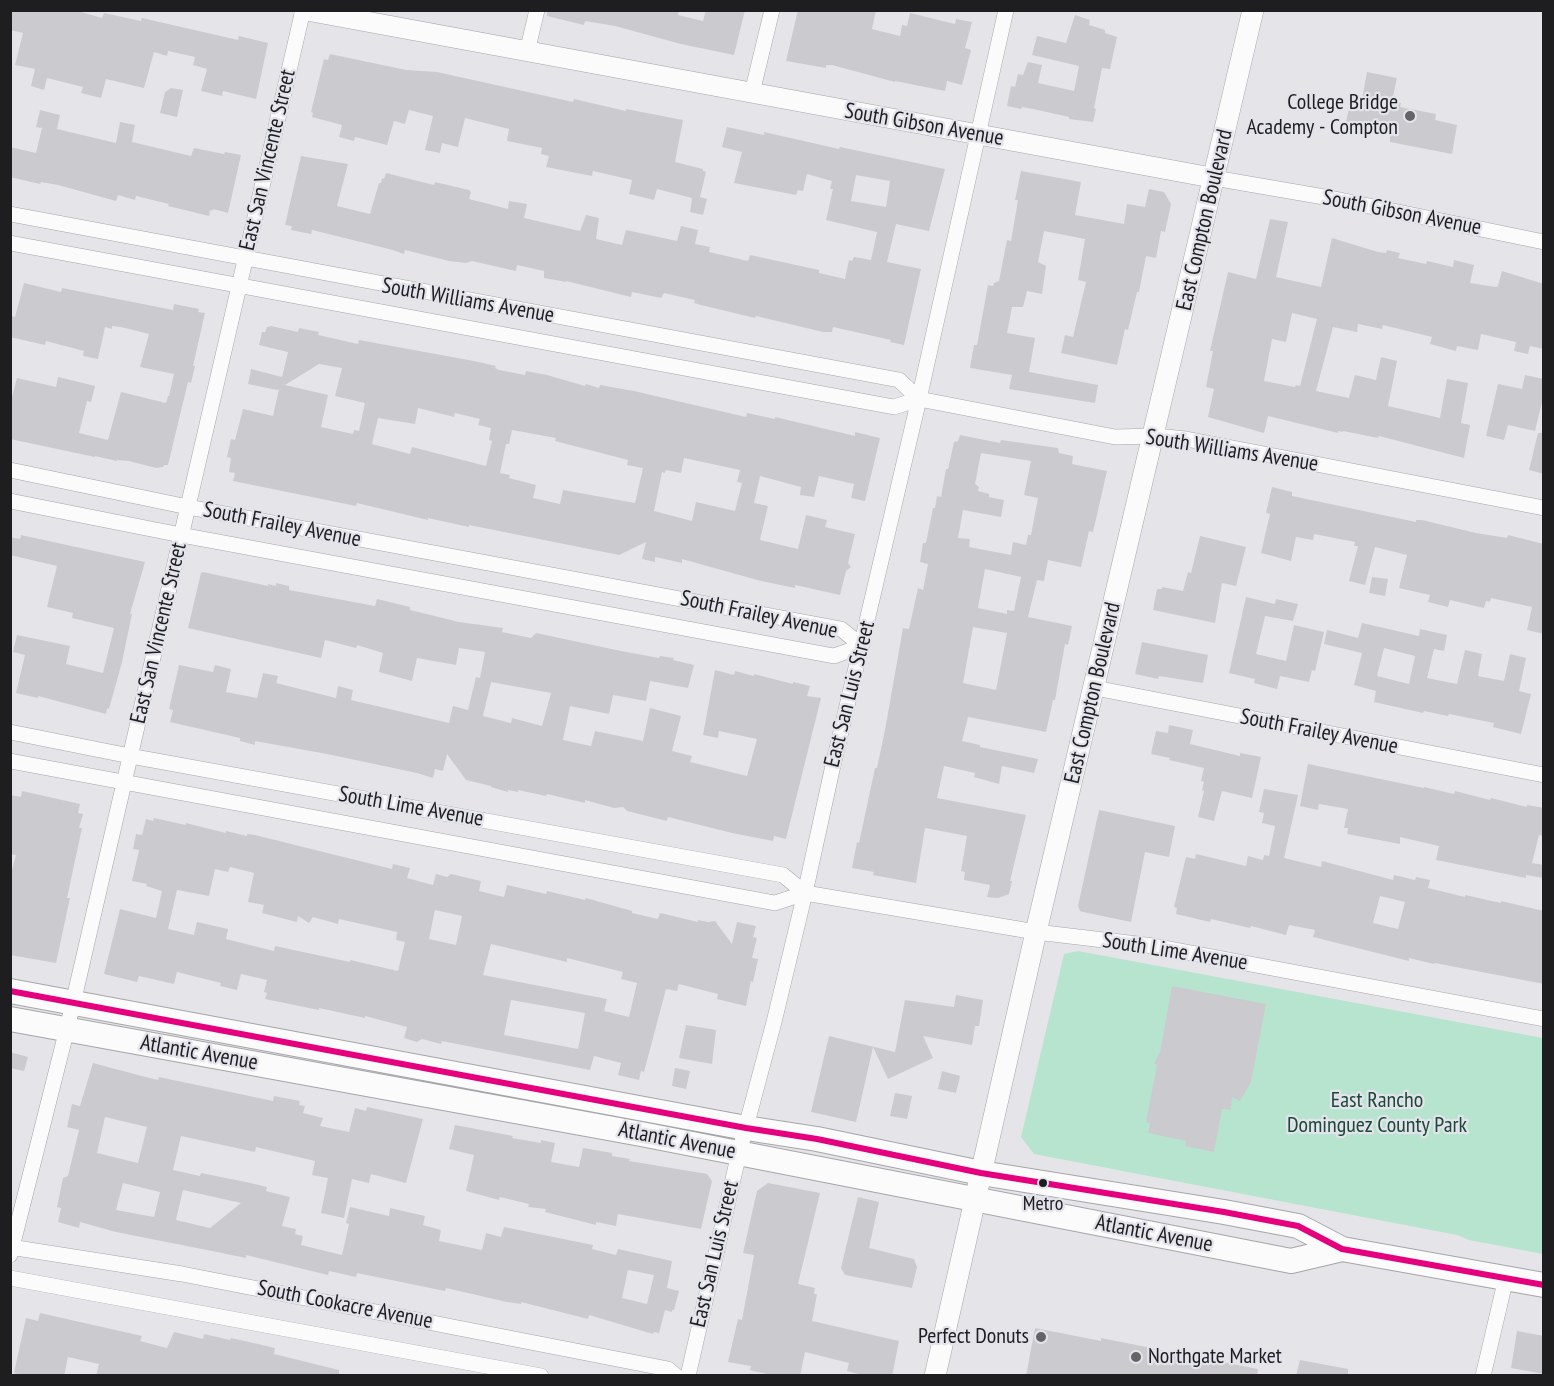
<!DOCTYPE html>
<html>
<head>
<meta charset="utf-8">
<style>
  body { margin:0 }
  #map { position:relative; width:1554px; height:1386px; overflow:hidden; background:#e5e5e9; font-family:"PT Sans Narrow",sans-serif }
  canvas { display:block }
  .frame { position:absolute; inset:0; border:12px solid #1e1e21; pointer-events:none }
</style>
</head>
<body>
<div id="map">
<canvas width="1554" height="1386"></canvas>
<div class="frame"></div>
</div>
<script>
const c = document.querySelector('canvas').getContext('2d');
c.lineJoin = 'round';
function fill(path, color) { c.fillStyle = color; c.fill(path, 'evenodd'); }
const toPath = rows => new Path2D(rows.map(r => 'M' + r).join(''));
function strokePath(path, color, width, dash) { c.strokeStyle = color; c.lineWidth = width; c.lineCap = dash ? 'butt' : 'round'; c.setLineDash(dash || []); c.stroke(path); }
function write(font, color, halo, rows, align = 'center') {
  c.font = font + ' "PT Sans Narrow",sans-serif'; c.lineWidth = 4.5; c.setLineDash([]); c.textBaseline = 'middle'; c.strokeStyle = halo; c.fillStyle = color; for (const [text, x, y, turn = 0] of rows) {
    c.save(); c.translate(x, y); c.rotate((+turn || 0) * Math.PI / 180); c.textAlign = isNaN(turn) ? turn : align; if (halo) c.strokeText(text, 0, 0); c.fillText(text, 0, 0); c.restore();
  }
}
fill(toPath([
  [1078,951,1543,1038,1543,1254,1469,1240,1457,1235,1034,1154,1021,1137,1064,954]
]), '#b7e4cf');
fill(toPath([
  [12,10,74,10,102,18,104,13,141,21,142,18,238,40,239,36,268,43,256,99,223,91,222,96,201,91,207,69,193,65,195,57,168,51,167,56,154,52,144,88,106,79,101,98,81,93,83,87,47,78,44,90,31,86,35,69,15,65,23,33,10,30],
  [547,10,679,10,678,15,703,21,706,10,745,10,734,55,681,44,615,26,585,21,584,25,547,16],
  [798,10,876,10,872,29,900,36,902,25,907,26,910,13,955,24,956,19,972,22,965,48,971,50,962,85,947,81,945,91,895,81,895,82,832,65,826,65,826,68,786,61],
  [1075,15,1090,20,1089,25,1105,30,1105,33,1117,37,1110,69,1102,68,1094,108,1096,109,1093,122,1069,119,1069,117,1033,109,1022,107,1021,109,1007,106,1011,86,1015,87,1018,74,1023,75,1028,62,1042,65,1038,83,1074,91,1079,66,1032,55,1037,36,1066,43],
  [330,54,406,70,437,72,573,102,574,99,626,111,626,109,683,120,675,162,703,169,703,171,706,172,700,197,707,199,703,215,690,212,692,198,657,189,654,200,629,194,632,180,593,171,592,176,546,167,549,156,541,154,542,148,507,141,509,129,465,118,458,147,442,143,440,153,425,150,433,116,409,110,405,124,394,121,387,145,355,137,354,141,339,137,342,125,312,117,313,113,311,112,324,59,328,60],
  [1367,72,1397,78,1392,101,1401,103,1400,107,1436,114,1435,120,1457,125,1452,154,1390,142,1390,131,1346,122,1350,103,1361,105],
  [171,88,183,90,177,117,160,113,165,92],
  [40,110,60,115,57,129,116,143,120,122,135,125,132,142,191,156,194,148,224,154,225,152,241,155,228,213,213,209,212,211,210,210,209,216,168,206,169,204,136,196,135,200,118,195,116,201,58,185,41,182,40,184,10,177,10,147,36,153,42,128,36,127],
  [727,127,764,135,764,132,839,149,840,147,945,169,929,231,896,224,887,262,921,269,904,345,890,342,891,340,833,327,832,332,823,332,756,316,755,318,701,305,694,303,695,300,664,293,661,298,632,292,631,297,566,281,566,282,544,278,544,271,517,265,516,271,472,261,466,263,449,261,405,250,404,254,393,250,312,230,311,234,291,230,292,226,285,225,301,156,348,164,337,206,370,214,379,183,381,183,382,178,384,179,386,173,434,185,435,182,469,190,471,192,469,199,508,209,509,201,527,204,524,218,580,231,586,215,599,218,596,239,622,245,626,230,677,241,681,226,698,230,695,244,710,247,709,252,748,261,750,255,819,270,819,273,845,279,849,260,852,261,854,257,871,260,877,232,826,220,833,189,830,189,832,181,807,174,803,191,798,190,796,195,734,183,742,152,722,147],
  [856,175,890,181,886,207,851,201],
  [1021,171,1081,182,1075,215,1124,224,1127,204,1145,207,1149,189,1164,192,1171,204,1165,232,1161,231,1156,258,1146,256,1139,292,1137,292,1128,330,1125,329,1117,365,1061,353,1065,335,1073,337,1086,282,1078,280,1085,239,1044,231,1038,262,1046,266,1042,294,1027,291,1023,307,1012,307,1007,333,1035,338,1029,372,1098,385,1095,403,1009,389,1012,375,970,368,974,345,977,345,988,285,993,286,994,283,999,281,1007,240,1011,241,1018,200,1015,200],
  [1270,219,1288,222,1276,277,1321,287,1332,238,1378,252,1386,253,1387,250,1400,253,1398,258,1426,264,1427,261,1453,267,1454,260,1474,265,1470,283,1496,287,1498,286,1502,271,1544,284,1544,349,1530,346,1528,354,1514,351,1516,342,1481,334,1478,350,1457,346,1456,351,1430,344,1432,337,1383,325,1382,329,1358,324,1357,332,1333,327,1316,391,1349,398,1355,375,1376,380,1381,357,1397,361,1388,406,1440,418,1447,379,1468,383,1461,423,1470,425,1464,458,1379,436,1378,438,1343,431,1343,432,1338,431,1338,433,1268,416,1264,433,1208,417,1214,389,1206,387,1213,351,1210,351,1228,272,1256,279],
  [1292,313,1317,319,1300,386,1296,385,1295,387,1264,381,1272,339,1286,342],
  [24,283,61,292,62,288,173,310,174,304,199,309,198,312,205,313,193,366,195,366,191,383,188,382,168,465,164,465,163,467,156,468,129,461,117,460,117,461,95,456,95,457,10,439,10,405,17,378,56,387,58,377,95,386,91,402,87,401,79,433,108,440,121,392,166,403,168,396,169,396,174,374,140,367,149,334,121,327,112,326,112,329,105,327,98,359,83,356,84,351,46,341,45,345,10,337,10,316,15,317],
  [271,326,298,332,299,328,319,332,318,335,358,344,359,340,474,361,496,366,495,368,499,370,525,375,526,371,547,375,585,386,586,384,599,388,600,385,634,391,746,417,747,413,775,419,775,417,851,435,855,436,855,432,880,438,865,501,851,498,854,484,819,476,814,497,800,495,801,487,760,476,754,503,768,506,760,540,798,549,806,515,827,520,825,527,855,534,848,563,851,567,846,571,840,595,795,585,795,588,761,581,682,559,682,563,660,558,655,557,655,562,642,559,646,542,619,555,469,525,469,527,428,518,428,520,357,503,356,506,233,481,235,473,229,472,231,458,227,457,231,439,235,440,243,409,273,416,279,389,277,390,248,384,251,369,282,377,288,352,259,345,262,332,265,332,267,327],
  [319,364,342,368,335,396,365,403,359,431,354,430,353,434,321,427,328,395,285,385],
  [418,408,454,417,455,413,480,419,478,425,491,428,489,440,492,441,486,466,412,447,410,454,372,444,378,418,415,424],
  [512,430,556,438,555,441,628,460,627,465,643,468,635,503,563,490,560,504,533,498,536,485,509,478,510,475,500,473,506,444,509,444],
  [684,458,740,470,737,482,742,483,735,511,696,502,692,521,654,511,662,472,665,473,666,470,681,473],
  [1525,375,1544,379,1544,394,1535,431,1508,425,1504,440,1486,436,1498,384,1522,389],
  [1538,433,1544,433,1544,474,1529,470],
  [960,435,1000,443,1001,440,1058,448,1059,453,1073,456,1072,464,1107,471,1093,532,1089,531,1081,567,1048,560,1044,581,1037,580,1028,617,1072,626,1068,645,1065,644,1055,700,1053,700,1046,732,968,717,962,741,980,745,980,747,1038,759,1034,773,1002,766,999,784,974,777,975,773,944,766,937,798,1026,815,1010,881,1012,881,1009,894,998,898,987,897,990,885,964,880,965,872,961,871,967,836,925,828,916,883,873,875,874,872,852,868,857,842,859,843,875,768,877,768,885,730,903,628,909,629,918,588,923,590,928,564,920,562,923,543,926,543,933,508,935,508,937,496,941,497,946,469,948,469,954,442,958,441],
  [981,453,1031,461,1024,495,1038,498,1031,535,1028,535,1026,545,1013,542,1011,555,969,547,970,539,958,538,963,510,1001,517,1004,500,989,497,989,494,978,491,979,487,975,484],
  [985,569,1021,577,1014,611,1007,610,1007,614,978,608],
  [973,627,1007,633,996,690,963,683],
  [1272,487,1292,492,1292,496,1416,522,1416,520,1422,520,1476,533,1507,538,1508,535,1544,544,1544,634,1527,630,1532,607,1491,598,1490,602,1486,601,1484,608,1450,600,1448,607,1428,602,1430,595,1399,588,1407,555,1375,547,1365,585,1349,581,1358,546,1354,546,1355,542,1314,534,1313,540,1296,537,1291,561,1261,553,1270,514,1266,513],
  [21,535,145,562,130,614,132,614,122,662,109,709,107,708,106,714,38,696,38,698,16,693,25,655,13,652,17,635,70,646,66,664,103,673,114,628,72,618,73,613,47,607,57,566,10,555,10,537,20,539],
  [1200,536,1246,547,1236,586,1222,583,1215,623,1153,610,1157,589,1162,589,1162,587,1183,591,1188,572,1191,573],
  [203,572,268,586,268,584,276,586,276,583,289,586,289,590,375,606,377,599,410,607,410,610,459,622,503,628,502,632,531,638,536,633,621,651,659,658,660,656,674,658,673,660,694,665,688,688,650,681,646,701,613,695,609,714,570,706,563,740,591,746,595,731,643,741,650,708,681,716,672,751,692,756,690,762,747,776,757,739,719,731,718,738,703,735,715,670,734,675,735,671,754,676,754,674,793,684,793,682,810,686,807,696,821,698,786,839,774,836,773,841,732,833,668,817,667,821,627,811,623,807,614,808,585,800,585,803,547,794,546,796,518,790,518,792,508,790,508,792,491,787,491,786,466,780,447,754,443,771,435,769,433,778,417,773,327,754,255,741,255,745,240,741,240,738,170,722,173,710,169,709,179,665,213,672,215,665,231,669,226,692,257,698,263,673,278,676,276,683,336,698,338,686,353,690,351,700,449,723,453,706,468,710,476,677,480,678,485,652,459,648,456,665,417,658,412,681,379,672,383,653,357,645,356,648,325,640,321,658,188,628,201,573],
  [491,682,551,693,542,726,512,718,511,723,483,716],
  [1372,577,1388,579,1385,596,1369,593],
  [1246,597,1275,604,1276,599,1298,604,1293,621,1265,616,1256,654,1286,661,1294,625,1324,632,1315,671,1312,670,1309,682,1280,676,1277,689,1254,683,1255,679,1229,673],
  [1362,623,1419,636,1420,629,1447,635,1444,651,1434,649,1427,678,1457,684,1465,650,1482,654,1478,676,1504,681,1510,654,1526,658,1519,691,1531,694,1521,734,1493,727,1494,723,1449,714,1448,716,1424,711,1423,713,1374,702,1376,691,1354,685,1362,653,1324,644,1327,630,1358,638],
  [1384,648,1415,656,1409,684,1377,676],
  [1142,642,1208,655,1203,683,1159,676,1158,679,1135,674],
  [1169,725,1193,730,1190,744,1240,756,1240,753,1261,757,1252,798,1222,791,1214,821,1198,817,1204,791,1202,790,1204,782,1201,781,1204,768,1169,760,1170,758,1151,754,1156,731,1168,733],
  [1308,764,1424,788,1424,787,1454,794,1455,791,1490,800,1491,798,1527,807,1527,805,1544,808,1544,836,1539,835,1532,863,1544,865,1544,878,1526,875,1526,878,1436,860,1439,846,1400,837,1400,844,1347,834,1348,828,1344,828,1348,809,1319,804,1318,810,1300,806],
  [1264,789,1298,795,1284,858,1321,867,1322,861,1393,880,1394,875,1415,880,1416,877,1430,880,1428,888,1465,897,1465,895,1501,903,1501,901,1544,911,1544,984,1435,963,1434,964,1409,958,1409,961,1313,937,1315,930,1289,925,1286,935,1251,926,1250,928,1211,919,1210,922,1176,914,1177,908,1174,907,1186,857,1195,859,1196,854,1246,866,1248,856,1263,860,1264,855,1269,856,1275,826,1262,823,1264,813,1259,812],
  [1380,896,1405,902,1398,929,1373,923],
  [22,791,80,804,78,813,83,814,79,828,82,828,67,898,70,898,56,963,10,955,10,878,16,855,10,854,10,795,21,797],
  [1099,810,1175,826,1169,857,1145,852,1131,922,1083,912,1080,911,1078,906],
  [154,818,186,825,186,823,226,833,226,831,247,836,247,834,255,835,392,869,393,864,410,868,407,878,433,885,436,874,447,877,451,874,481,881,479,891,504,897,507,885,546,894,547,891,585,900,586,898,632,911,632,913,658,919,660,913,698,922,698,920,708,922,715,921,732,944,737,922,756,926,753,937,757,938,752,958,758,959,753,982,751,981,746,1006,717,999,718,994,679,984,677,991,666,989,644,1072,641,1071,639,1080,618,1075,621,1063,594,1056,590,1070,442,1041,441,1044,422,1039,417,1042,404,1038,407,1027,365,1016,365,1018,319,1008,319,1010,265,999,267,993,264,992,267,980,241,974,237,990,220,986,221,983,177,972,174,984,139,976,137,982,104,974,120,909,156,918,162,891,146,886,147,884,132,881,139,850,133,849,136,834,142,835,146,819,153,821],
  [230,867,254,873,248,902,264,905,262,913,297,922,298,916,309,923,313,917,338,924,339,919,397,932,396,940,405,942,398,971,350,960,350,962,275,946,274,951,226,939,228,929,197,922,194,935,168,929,177,890,209,896,215,869,228,872],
  [435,910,462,916,456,945,429,939],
  [491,944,567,962,567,958,623,972,621,979,637,983,629,1017,604,1011,607,999,483,975],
  [511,1000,585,1013,578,1049,504,1035],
  [1172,986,1266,1004,1251,1082,1240,1101,1232,1097,1231,1110,1222,1109,1214,1152,1185,1146,1186,1141,1148,1133,1150,1123,1146,1122,1157,1065,1154,1063,1160,1052],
  [956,995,983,1000,979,1026,975,1026,972,1045,923,1036,933,1058,888,1079,873,1047,856,1122,811,1112,829,1036,895,1052,905,1000,954,1007],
  [686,1025,716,1030,712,1064,679,1058],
  [10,1052,28,1057,24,1071,10,1068],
  [93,1063,138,1075,158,1080,159,1077,273,1101,274,1096,300,1101,299,1105,305,1106,303,1113,323,1118,320,1126,349,1132,355,1108,366,1111,367,1107,423,1119,406,1183,371,1174,369,1183,352,1179,344,1218,321,1213,328,1178,312,1175,315,1161,256,1147,255,1152,181,1136,173,1170,200,1176,201,1173,246,1182,267,1187,266,1191,290,1197,282,1226,296,1229,295,1234,303,1236,301,1245,342,1255,349,1224,346,1223,350,1207,389,1216,390,1208,425,1216,423,1225,441,1230,439,1241,482,1250,486,1233,501,1237,504,1227,593,1245,592,1249,616,1255,618,1249,672,1261,667,1288,679,1291,674,1310,672,1310,672,1312,665,1310,659,1333,654,1332,653,1334,589,1315,588,1319,521,1302,521,1304,507,1302,446,1288,445,1291,357,1273,356,1277,329,1271,328,1275,246,1255,246,1258,207,1250,116,1232,80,1222,79,1228,58,1222,61,1208,57,1207,63,1178,68,1176,79,1130,67,1127,72,1104,80,1106],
  [105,1117,147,1127,138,1163,97,1153],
  [123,1183,160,1192,154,1217,116,1210],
  [183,1190,241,1203,210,1228,176,1220],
  [628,1270,654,1275,647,1304,622,1298],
  [675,1068,690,1071,686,1089,672,1086],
  [942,1071,960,1076,956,1093,938,1089],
  [895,1093,912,1096,907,1119,890,1116],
  [455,1125,513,1136,512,1138,541,1143,541,1140,555,1143,551,1162,579,1167,583,1148,612,1153,612,1156,630,1159,629,1161,707,1174,712,1181,701,1229,618,1214,616,1226,596,1222,596,1225,545,1212,546,1209,528,1207,529,1204,500,1197,499,1200,466,1191,474,1155,449,1149],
  [768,1183,820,1193,798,1284,815,1288,814,1294,817,1294,812,1321,899,1341,892,1376,866,1376,847,1371,849,1363,805,1352,800,1376,777,1376,753,1371,750,1370,751,1366,728,1362,738,1319,742,1320,754,1255,743,1253,757,1191],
  [858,1197,879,1202,869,1248,914,1259,917,1267,912,1288,845,1275,841,1268],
  [40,1313,142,1336,140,1341,167,1348,174,1332,203,1339,204,1334,230,1340,231,1338,258,1344,275,1348,274,1354,339,1370,339,1376,96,1376,99,1364,68,1357,64,1376,25,1376,14,1373,26,1318,38,1321],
  [1035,1328,1101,1341,1101,1338,1258,1369,1257,1376,1026,1376],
  [1517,1331,1544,1336,1544,1374,1511,1368],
  [1300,1360,1348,1369,1348,1376,1296,1376]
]), '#cbcbcf');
const minor = toPath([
  [527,52,537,10],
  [752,93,772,10],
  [1214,178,1330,198,1544,242],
  [10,214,899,380,919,399],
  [10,243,894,407,919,399,1115,437,1155,436,1186,439,1544,508],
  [10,470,188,507,841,629,862,646],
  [10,501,181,535,834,656,862,646],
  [1095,688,1544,775],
  [10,732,130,756,783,875,805,893],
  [10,761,775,903,805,893,1036,932,1154,946,1544,1019],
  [10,1247,182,1274,668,1369,676,1376],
  [10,1255,67,1029,303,10],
  [10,1278,541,1376],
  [688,1376,739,1153,774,1022,805,893,832,770,919,399,1006,10],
  [1483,1376,1506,1278]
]);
const tertiary = toPath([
  [304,10,1214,178]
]);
const secondary = toPath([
  [935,1376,1036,932,1253,10]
]);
const primary = toPath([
  [10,991,746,1128,817,1139,981,1173,1224,1212,1298,1226,1342,1249,1544,1285],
  [10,1019,641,1134,1291,1261,1342,1249]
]);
strokePath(minor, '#a6a6aa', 16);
strokePath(tertiary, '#a6a6aa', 21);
strokePath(secondary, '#a6a6aa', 22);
strokePath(primary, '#a6a6aa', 26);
strokePath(minor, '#fbfbfc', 15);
strokePath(tertiary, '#fbfbfc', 20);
strokePath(secondary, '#fbfbfc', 21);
strokePath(primary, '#fbfbfc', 24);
strokePath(toPath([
  [10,991,746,1128,817,1139,981,1173,1224,1212,1298,1226,1342,1249,1544,1285]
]), '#e5007d', 6);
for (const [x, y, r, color] of [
  [1410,116,6,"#646467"],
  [1043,1183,5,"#1e1e21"],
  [1041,1337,6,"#646467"],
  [1136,1357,6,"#646467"]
]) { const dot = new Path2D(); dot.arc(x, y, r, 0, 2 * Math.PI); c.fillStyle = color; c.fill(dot); strokePath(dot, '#e3e3eb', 2); }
write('20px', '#1e1e21', '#e3e3eb', [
  ["Metro",1043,1204]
]);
write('22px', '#1e1e21', '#e3e3eb', [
  ["College Bridge",1398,103],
  ["Academy - Compton",1398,128],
  ["Perfect Donuts",1029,1337],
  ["Northgate Market",1148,1357,"left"]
], 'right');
write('22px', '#1e1e21', '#e3e3eb', [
  ["South Gibson Avenue",924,125,10],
  ["East San Vincente Street",268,160,-77],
  ["South Gibson Avenue",1402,213,11],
  ["East Compton Boulevard",1205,220,-77],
  ["South Williams Avenue",468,301,10],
  ["South Williams Avenue",1232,451,9],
  ["South Frailey Avenue",282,525,11],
  ["South Frailey Avenue",759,615,12],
  ["East San Vincente Street",159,633,-77],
  ["East Compton Boulevard",1093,693,-77],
  ["East San Luis Street",850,694,-76],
  ["South Frailey Avenue",1319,732,11],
  ["South Lime Avenue",411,807,10],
  ["South Lime Avenue",1175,952,9],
  ["Atlantic Avenue",199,1053,10],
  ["Atlantic Avenue",677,1141,11],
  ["Atlantic Avenue",1154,1234,11],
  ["East San Luis Street",715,1254,-77],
  ["South Cookacre Avenue",345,1305,11]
]);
write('22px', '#1b4834', '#e3e3eb', [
  ["East Rancho",1377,1101],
  ["Dominguez County Park",1377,1126]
]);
</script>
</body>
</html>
